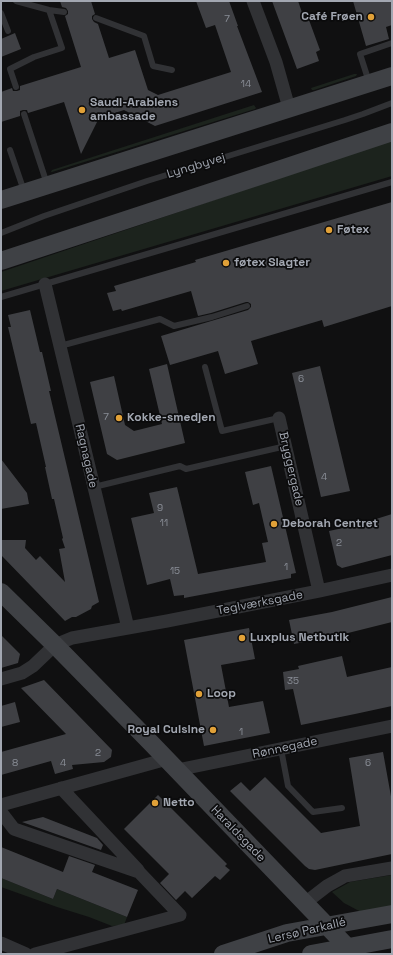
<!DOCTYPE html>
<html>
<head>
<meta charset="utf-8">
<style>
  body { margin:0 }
  #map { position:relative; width:393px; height:955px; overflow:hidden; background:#101011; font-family:"Space Grotesk",sans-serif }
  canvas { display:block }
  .frame { position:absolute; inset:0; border:2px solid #a2a7b1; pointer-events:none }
</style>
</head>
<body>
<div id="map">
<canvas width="393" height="955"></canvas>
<div class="frame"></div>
</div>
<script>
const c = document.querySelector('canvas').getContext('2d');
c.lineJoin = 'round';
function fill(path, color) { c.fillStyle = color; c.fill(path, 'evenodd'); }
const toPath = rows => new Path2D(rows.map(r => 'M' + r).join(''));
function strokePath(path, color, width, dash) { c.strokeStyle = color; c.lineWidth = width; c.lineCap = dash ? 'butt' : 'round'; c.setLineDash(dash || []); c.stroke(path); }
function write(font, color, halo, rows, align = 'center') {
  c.font = font + ' "Space Grotesk",sans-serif'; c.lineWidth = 3.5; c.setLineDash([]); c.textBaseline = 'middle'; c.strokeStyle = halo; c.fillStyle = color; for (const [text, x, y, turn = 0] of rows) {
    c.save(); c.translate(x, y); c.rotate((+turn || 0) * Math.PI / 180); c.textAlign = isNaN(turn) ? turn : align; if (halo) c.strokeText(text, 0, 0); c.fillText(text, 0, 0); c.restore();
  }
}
fill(toPath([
  [354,74,357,74,356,76,314,90,312,90,311,88],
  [254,105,256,108,255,109,52,172,51,172,52,170],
  [392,140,392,176,1,291,1,272],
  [392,875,392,906,361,912,344,903,332,892,350,882],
  [1,878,53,899,57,889,127,917,124,925,112,926,89,917,57,907,1,887]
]), '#1c231d');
fill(toPath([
  [60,1,91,1,95,14,92,16,92,19,94,22,98,24,109,58,135,50,148,90,158,95,231,72,215,25,206,28,196,1,229,1,238,26,237,26,262,92,155,126,124,110,99,118,81,154,64,102,28,113,27,110,23,110,20,111,20,116,1,122,1,92,12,88,13,91,17,91,20,90,20,86,81,67,65,16,68,14,68,11,66,8,62,7],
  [272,1,298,1,305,21,309,20,320,50,316,52,319,61,297,69],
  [353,1,392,1,392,25,386,27,389,39,366,46],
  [15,33,21,49,1,57,1,39],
  [392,202,392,306,324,327,322,320,251,341,258,364,225,374,218,351,170,365,161,336,248,310,251,307,251,304,248,302,246,302,211,313,198,316,191,291,122,311,121,309,113,311,107,293,116,291,114,286,196,262,195,260],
  [30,310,40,352,42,352,51,391,49,391,99,602,92,606,91,609,76,617,72,617,65,621,1,555,1,540,26,540,25,548,36,560,40,556,65,582,59,549,65,548,62,539,63,538,54,499,52,499,45,467,46,467,36,423,31,424,8,327,11,327,8,315],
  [167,364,185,443,117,460,107,454,90,382,114,376,125,425,134,431,162,424,149,369],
  [320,366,350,491,321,497,292,373],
  [1,459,27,493,29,504,1,509],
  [271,466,296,573,291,574,291,578,184,598,184,595,174,596,170,579,147,585,131,518,154,513,149,493,177,487,198,574,266,562,262,543,268,542,259,503,253,505,245,472],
  [392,514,392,555,342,568,337,565,329,531,357,525],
  [392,597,392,622,336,636,294,644,289,620,332,612],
  [249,628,255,659,221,665,229,707,263,701,270,733,204,746,184,640],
  [1,635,20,654,18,663,1,668],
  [342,656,347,677,392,667,392,706,355,714,301,725,293,689,285,690,283,672,299,669,298,666],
  [44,680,112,750,111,757,104,762,72,765,73,769,55,774,51,761,1,775,1,752,66,734,21,688],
  [15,702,20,722,1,727,1,706],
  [383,752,392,802,392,854,315,870,309,869,305,866,230,791,241,782,250,791,265,777,321,833,360,826,349,758],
  [158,795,227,864,225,866,230,870,220,880,215,876,192,898,185,891,176,900,160,883,169,874,124,829],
  [43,817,97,838,103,845,101,850,22,822],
  [1,847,63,872,69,856,95,865,92,872,138,890,127,917,57,889,53,899,1,878]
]), '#3f4044');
strokePath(toPath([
  [16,1,49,10,64,12],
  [1,13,8,31],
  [96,18,144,36,153,66,172,70],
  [369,82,360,54,392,43],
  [16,87,10,69,34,57,62,48,49,10],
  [24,114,47,184],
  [10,150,24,191],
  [1,233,44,216,147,181,345,120,363,114,392,103],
  [1,297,392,182],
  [60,346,160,319,174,326,212,317,247,306],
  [205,367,222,431,279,418],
  [94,487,180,466,186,469,286,446],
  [281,749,288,786,313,812,342,808]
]), '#313235', 6);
strokePath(toPath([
  [253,1,276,62,289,108],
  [45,284,128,628],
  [279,418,319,591],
  [1,679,22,673,33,666,55,645,72,638,167,621,319,591,392,575],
  [177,770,392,726],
  [61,788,138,870],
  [1,805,167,759],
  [1,812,14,829,139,872,180,915,35,954],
  [305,903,327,886,345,876,392,868],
  [1,943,26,954]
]), '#313235', 13);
strokePath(toPath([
  [1,200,392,76],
  [1,261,275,171,392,132],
  [1,592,55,645,152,744,354,954],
  [223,954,287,933,392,914],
  [311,954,392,939]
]), '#3f4145', 18);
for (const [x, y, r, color] of [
  [371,17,4,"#e1a138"],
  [82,110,4,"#e1a138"],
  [329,230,4,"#e1a138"],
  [226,263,4,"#e1a138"],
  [119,418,4,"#e1a138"],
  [274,524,4,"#e1a138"],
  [242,638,4,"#e1a138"],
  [199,694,4,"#e1a138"],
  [213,730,4,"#e1a138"],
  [155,803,4,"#e1a138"]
]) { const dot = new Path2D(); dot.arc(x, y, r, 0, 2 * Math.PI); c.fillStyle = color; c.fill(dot); strokePath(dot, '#0b0b0c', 1.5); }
write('10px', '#898d96', null, [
  ["7",227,19],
  ["14",246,84],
  ["6",301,379],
  ["7",106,417],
  ["4",324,477],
  ["9",160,508],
  ["11",164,523],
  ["2",339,543],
  ["1",286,567],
  ["15",175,571],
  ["35",293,681],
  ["1",241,732],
  ["2",98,753],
  ["8",15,763],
  ["4",63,763],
  ["6",368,763]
]);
write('bold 12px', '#a2a7b1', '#0b0b0c', [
  ["Café Frøen",363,17,"right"],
  ["Saudi-Arabiens",90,103],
  ["ambassade",90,117],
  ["Føtex",337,230],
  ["føtex Slagter",234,263],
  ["Kokke-smedjen",127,418],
  ["Deborah Centret",282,524],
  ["Luxplus Netbutik",250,638],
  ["Loop",207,694],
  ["Royal Cuisine",205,730,"right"],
  ["Netto",163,803]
], 'left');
write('12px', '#a2a7b1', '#0b0b0c', [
  ["Lyngbyvej",196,166,-17],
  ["Ragnagade",86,456,77],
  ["Bryggergade",291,469,77],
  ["Teglværksgade",260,603,-11],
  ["Rønnegade",285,748,-12],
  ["Haraldsgade",238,834,46],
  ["Lersø Parkallé",307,931,-13]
]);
</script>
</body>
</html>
